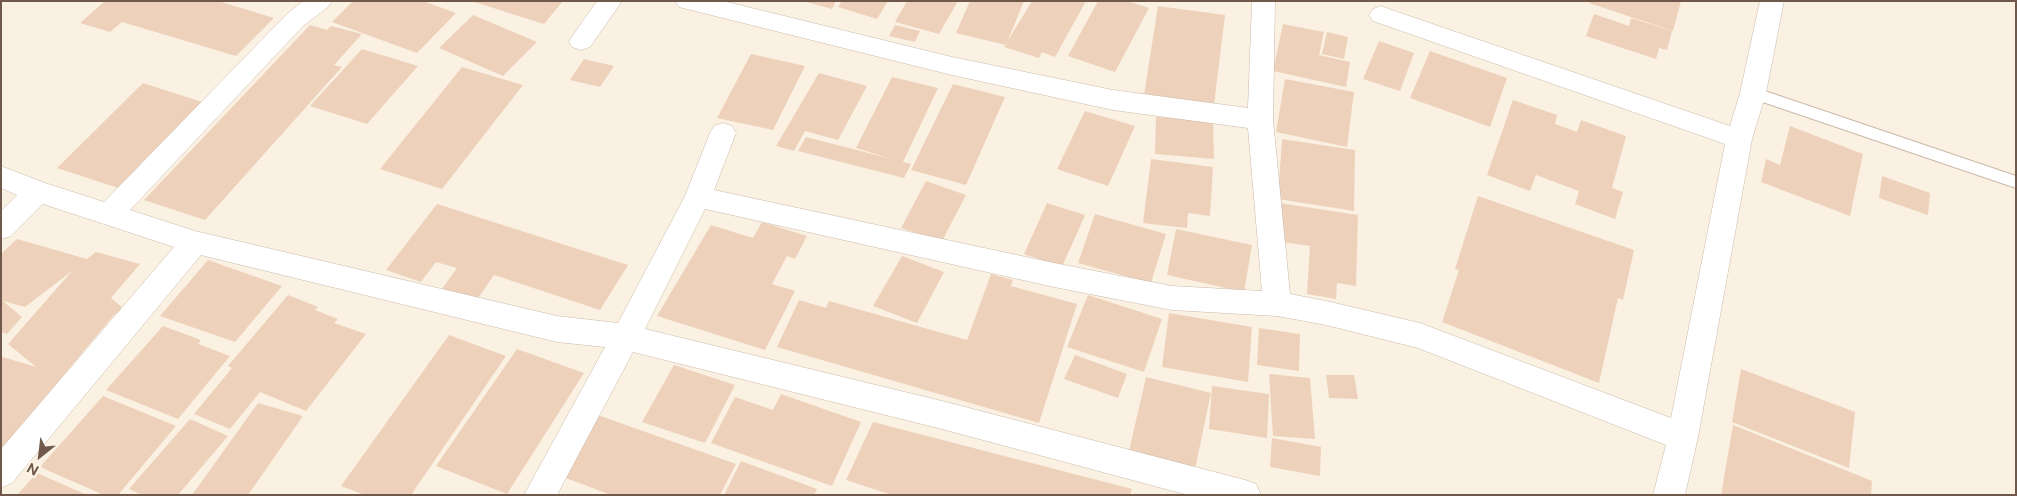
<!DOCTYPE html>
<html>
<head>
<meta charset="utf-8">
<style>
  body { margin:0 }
  #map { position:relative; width:2017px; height:496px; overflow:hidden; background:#faf1e2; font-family:"Public Sans",sans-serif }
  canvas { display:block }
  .frame { position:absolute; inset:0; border:2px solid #70594a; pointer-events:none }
  .north { position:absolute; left:15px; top:431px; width:50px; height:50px; -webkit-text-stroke:4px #fef5e7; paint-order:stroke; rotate:209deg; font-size:14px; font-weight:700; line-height:20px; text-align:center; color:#70594a }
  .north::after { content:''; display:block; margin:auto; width:18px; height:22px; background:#70594a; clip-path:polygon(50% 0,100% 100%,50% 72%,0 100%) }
</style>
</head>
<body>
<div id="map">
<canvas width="2017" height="496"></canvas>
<div class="frame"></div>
<div class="north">N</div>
</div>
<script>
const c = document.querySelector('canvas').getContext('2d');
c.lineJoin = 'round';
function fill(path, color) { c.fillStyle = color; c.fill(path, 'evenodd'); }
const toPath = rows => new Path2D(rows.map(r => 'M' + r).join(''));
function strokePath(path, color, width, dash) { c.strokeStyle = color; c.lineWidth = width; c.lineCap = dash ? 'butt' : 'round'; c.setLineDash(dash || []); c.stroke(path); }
fill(toPath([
  [105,1,218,1,274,18,236,56,122,22,110,32,80,23],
  [353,1,423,1,456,13,417,53,332,22],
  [471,1,563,1,544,24],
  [803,1,836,1,832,9],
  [842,1,888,1,877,19,838,7],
  [907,1,958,1,939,34,895,22],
  [970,1,1024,1,1006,45,956,33],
  [1032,1,1086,1,1055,57,1042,52,1039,58,1004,47],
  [1098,1,1127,1,1149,8,1115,72,1068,56],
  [1590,1,1681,1,1673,31,1589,3],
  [1158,6,1225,15,1214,105,1144,95],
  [1594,14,1629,26,1631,18,1672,31,1667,50,1659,48,1656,59,1586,36],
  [473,15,537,42,503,76,439,48],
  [1283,24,1324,32,1319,55,1350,62,1346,87,1273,71],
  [310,25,327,30,331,26,362,34,334,65,342,67,205,220,144,200],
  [895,25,920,31,915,42,889,36],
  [1327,32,1348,37,1344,59,1322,54],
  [1379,41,1414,53,1400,91,1363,79],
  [362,49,418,66,367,124,310,106],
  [1430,51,1507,78,1490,127,1410,98],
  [751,54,805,66,773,130,717,118],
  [584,59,614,66,600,87,570,80],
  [462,67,523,85,442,189,380,169],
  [819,73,867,86,838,140,805,131,794,151,776,146],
  [892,77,938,88,903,162,911,164,904,178,798,151,806,137,892,159,856,148],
  [1285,79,1354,92,1347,147,1276,132],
  [143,83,202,102,118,188,57,168],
  [953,84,1005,97,966,185,911,170],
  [1513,100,1557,115,1555,124,1577,132,1581,120,1626,136,1612,188,1623,192,1615,219,1575,204,1579,191,1536,175,1530,191,1487,175],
  [1085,111,1135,126,1108,186,1057,169],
  [1156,117,1213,121,1214,159,1155,154],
  [1790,126,1863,154,1850,216,1761,182,1766,159,1780,165],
  [1282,139,1355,150,1354,211,1278,199],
  [1151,159,1213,167,1210,216,1188,213,1187,228,1143,223],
  [1882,176,1930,193,1928,215,1879,198],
  [926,181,966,195,942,241,901,228],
  [1478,196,1634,250,1623,300,1618,298,1599,383,1442,322,1459,270,1455,269],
  [1047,203,1085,215,1062,267,1024,254],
  [1279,203,1358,215,1356,286,1337,283,1336,299,1307,294,1310,246,1276,241],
  [437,204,628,265,600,310,494,275,476,301,441,290,457,268,436,262,421,282,386,270],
  [1095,214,1166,234,1151,283,1078,263],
  [762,222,807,236,795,259,787,256,772,284,795,291,765,350,657,316,711,225,753,238],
  [1176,229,1252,245,1244,292,1167,275],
  [17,239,87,259,96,252,140,264,111,298,123,308,113,316,1,450,1,358,3,357,36,367,8,344,72,271,25,307,3,301,22,317,7,334,1,332,1,254],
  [902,256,944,272,917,323,873,306],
  [208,260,282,286,235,342,160,316],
  [991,274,1013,280,1011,286,1077,304,1039,423,777,347,799,300,826,308,829,301,967,340],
  [288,295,318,307,315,310,338,319,334,323,366,334,306,411,260,392,230,429,194,414,232,368,228,366],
  [1088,295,1162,319,1144,372,1067,347],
  [1169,313,1252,327,1248,382,1162,367],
  [163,326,201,340,198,344,230,356,178,419,106,390],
  [1259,328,1300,334,1299,371,1257,365],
  [449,335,506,356,411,495,365,495,341,486],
  [517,349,584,373,507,494,436,466],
  [1075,355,1127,374,1118,398,1064,379],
  [674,365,735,385,705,443,642,422],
  [1741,369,1855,412,1849,468,1732,422],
  [1269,374,1310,378,1315,439,1273,436],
  [1326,375,1354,375,1358,399,1329,398],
  [1146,377,1211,393,1195,469,1129,451],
  [1212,386,1269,394,1267,438,1209,429],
  [781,394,861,422,832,486,711,443,735,397,773,410],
  [103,396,176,426,118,495,104,495,40,467],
  [258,403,303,416,248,495,192,495],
  [592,413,736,464,720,495,611,495,555,474],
  [190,419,228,436,178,495,142,495,129,489],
  [873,422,1132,489,1130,495,892,495,846,480],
  [1733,425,1872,481,1871,495,1721,495],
  [1272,438,1321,447,1320,476,1270,467],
  [741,461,817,489,814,495,724,495],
  [37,473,87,495,17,495]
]), '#eed1bb');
const service = toPath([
  [1753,87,2016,176,2016,188,1748,97,1746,93,1748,89,1753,87]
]);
const minor = toPath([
  [303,1,332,1,328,7,303,26,130,210,195,231,557,316,618,323,685,196,710,133,714,126,723,123,732,126,736,133,714,190,1054,263,1172,286,1262,291,1248,128,1113,110,952,75,687,9,679,7,675,1,723,1,952,57,1113,90,1248,108,1252,3,1253,1,1275,1,1273,120,1290,294,1326,301,1420,323,1671,418,1725,144,1373,21,1369,15,1373,9,1381,6,1389,9,1730,126,1740,93,1760,1,1784,1,1766,93,1752,139,1698,437,1685,495,1653,495,1666,445,1418,348,1326,325,1277,316,1172,310,1054,287,705,209,645,329,942,401,1245,480,1256,484,1261,495,1188,495,942,429,633,352,557,495,524,495,605,347,557,342,201,255,12,483,1,488,1,449,174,247,43,204,11,236,1,239,1,211,17,195,1,188,1,166,45,183,104,202,287,14,303,1],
  [597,1,622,1,590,47,581,50,572,47,569,41,597,1]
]);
strokePath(service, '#cab9a9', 2);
strokePath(minor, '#cab9a9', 1);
fill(service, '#fff');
fill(minor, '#fff');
</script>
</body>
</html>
